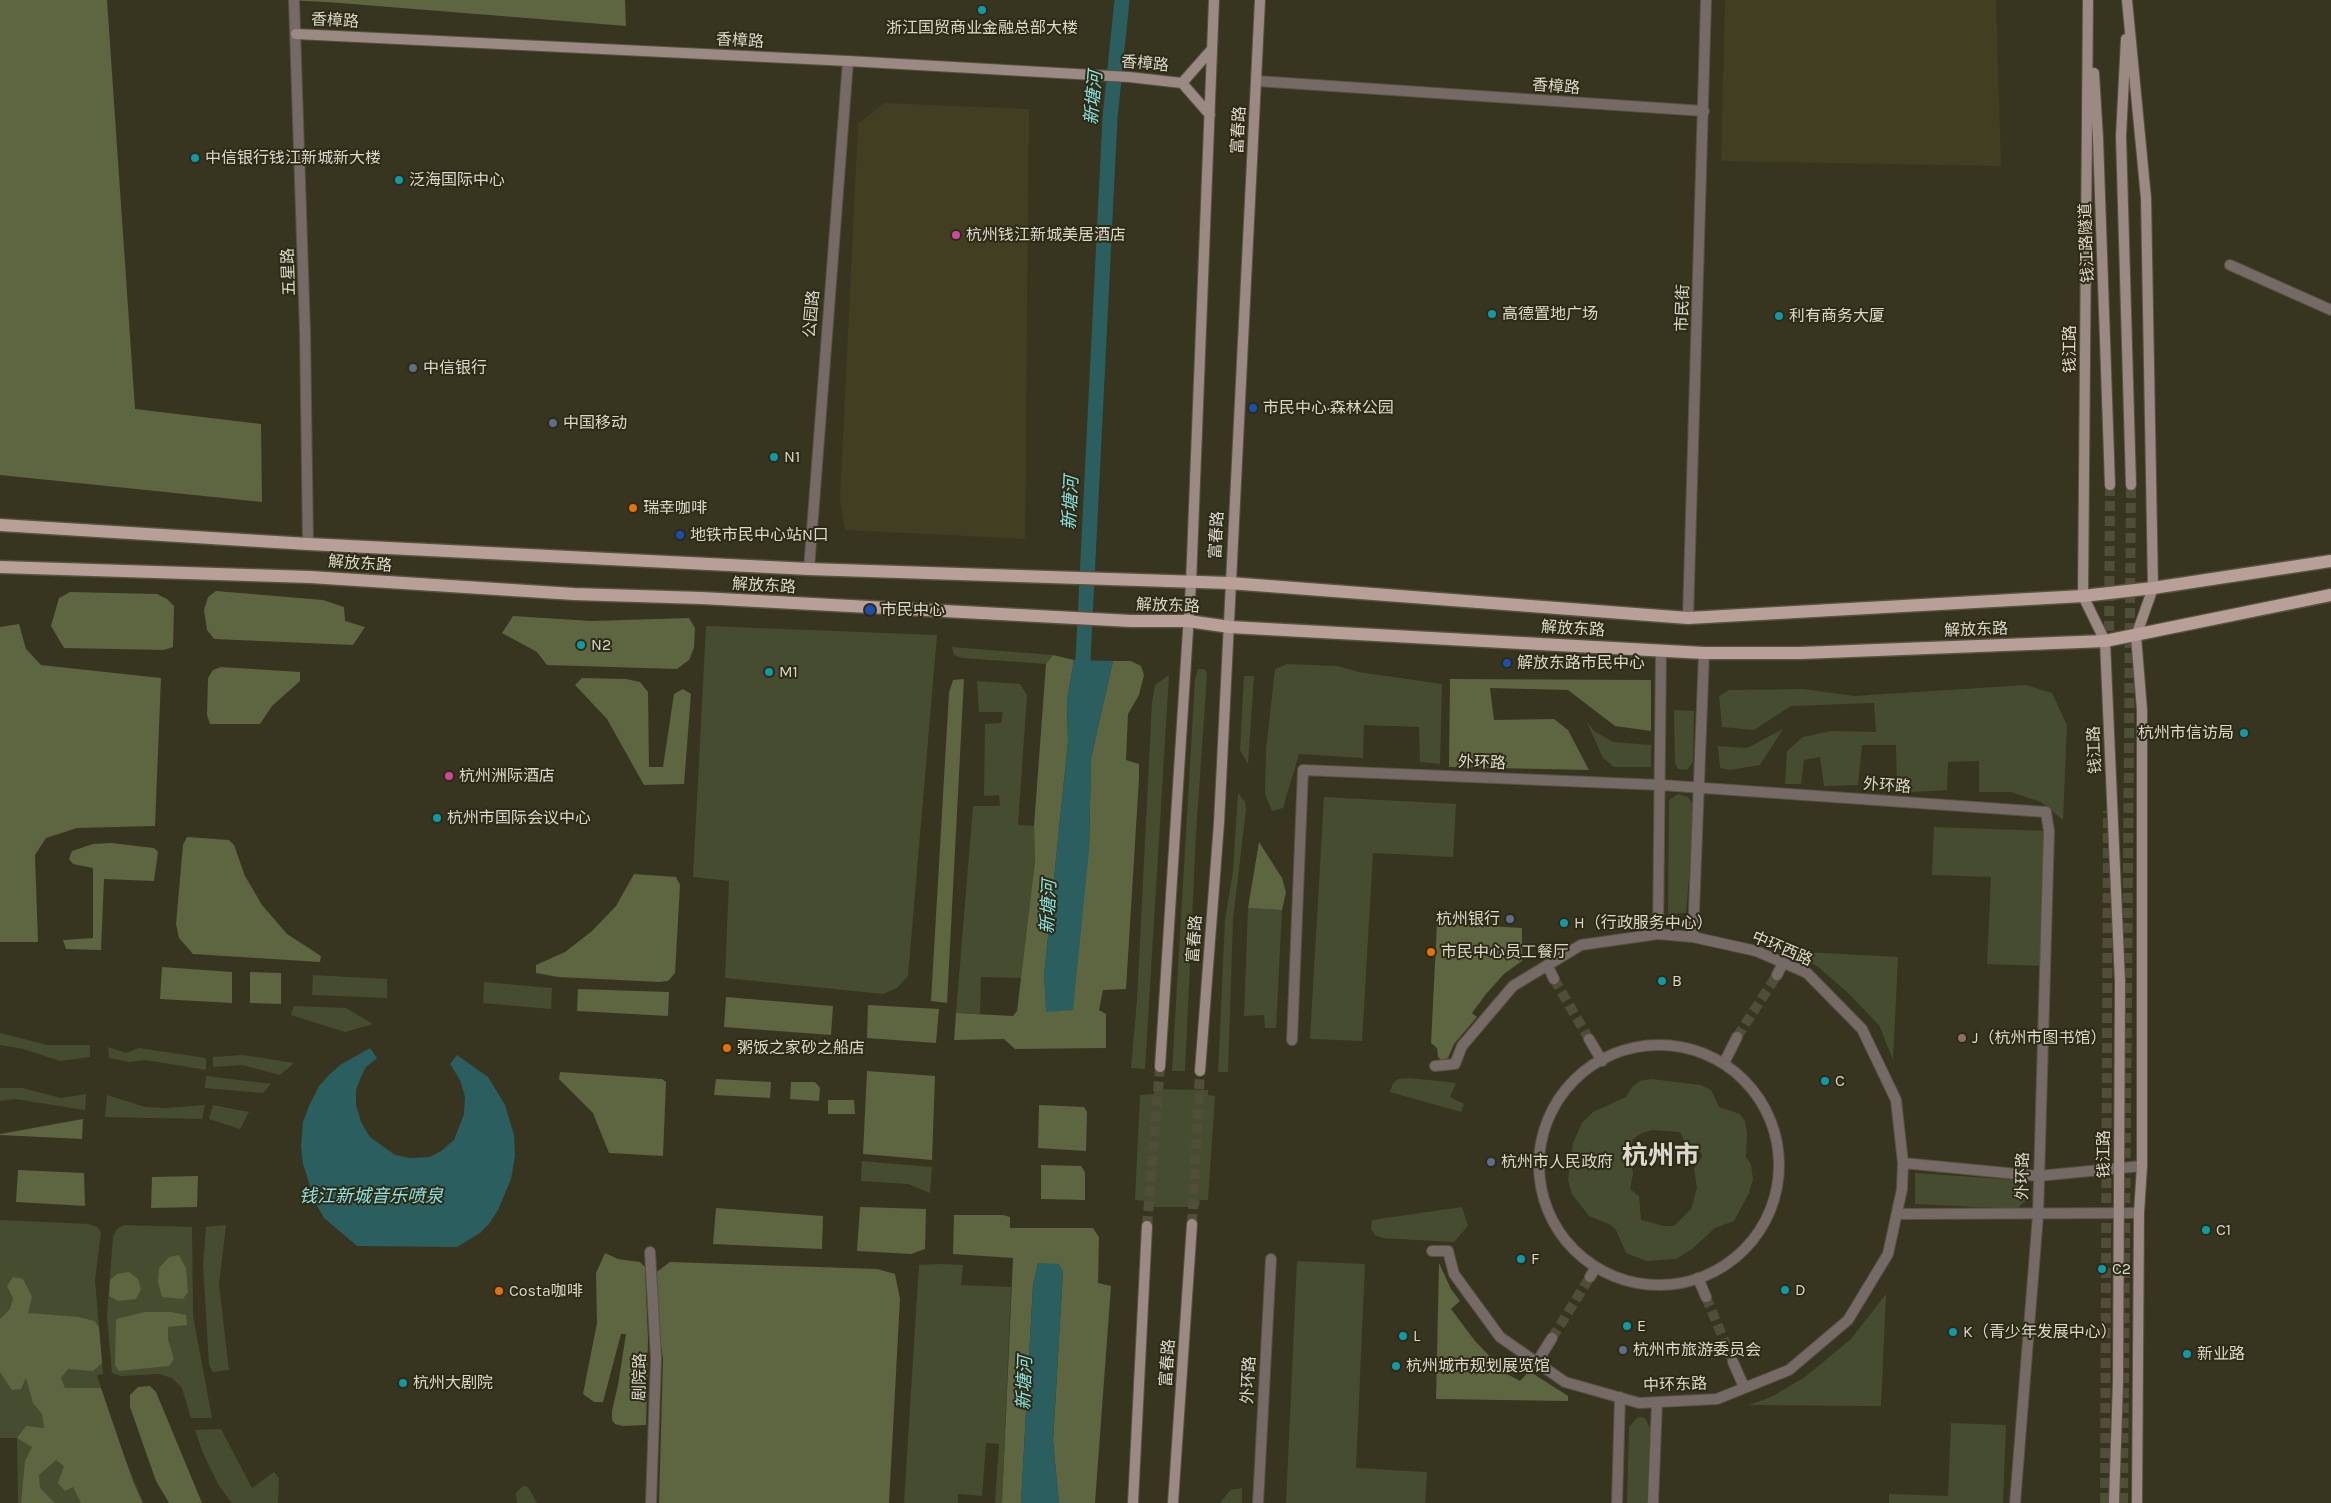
<!DOCTYPE html>
<html>
<head>
<meta charset="utf-8">
<style>
  body { margin:0 }
  canvas { display:block; background:#37341f }
</style>
</head>
<body>
<canvas width="2331" height="1503"></canvas>
<script>
const c = document.querySelector('canvas').getContext('2d');
c.lineJoin = 'round';
function fill(path, color) { c.fillStyle = color; c.fill(path, 'evenodd'); }
const toPath = rows => new Path2D(rows.map(r => 'M' + r).join(''));
function strokePath(path, color, width, dash) { c.strokeStyle = color; c.lineWidth = width; c.lineCap = dash ? 'butt' : 'round'; c.setLineDash(dash || []); c.stroke(path); }
function write(font, color, halo, rows, align = 'center') {
  c.font = font + ' Karla,"Noto Sans SC",sans-serif'; c.lineWidth = 4; c.setLineDash([]); c.textBaseline = 'middle'; c.strokeStyle = halo; c.fillStyle = color; for (const [text, x, y, turn = 0] of rows) {
    c.save(); c.translate(x, y); c.rotate((+turn || 0) * Math.PI / 180); c.textAlign = isNaN(turn) ? turn : align; if (halo) c.strokeText(text, 0, 0); c.fillText(text, 0, 0); c.restore();
  }
}
fill(toPath([
  [1725,0,1996,0,2001,166,1721,161],
  [884,103,1029,109,1025,539,845,530,840,499,858,124]
]), '#423e21');
fill(toPath([
  [706,626,937,635,908,976,897,988,883,994,725,978,729,881,693,877],
  [952,647,1053,655,1046,664,962,658,954,655],
  [1287,664,1338,666,1358,672,1442,684,1440,764,1420,762,1419,727,1364,725,1363,758,1299,754,1283,808,1272,811,1265,794,1266,751,1275,669],
  [1198,669,1205,669,1207,675,1196,834,1185,1071,1172,1071,1195,679],
  [1169,675,1145,1069,1131,1068,1137,1000,1152,702,1155,685],
  [1244,676,1254,676,1248,764,1240,750],
  [977,681,1020,684,1027,695,1018,825,1034,826,1035,861,1021,978,981,977,980,1014,956,1013,973,806,1000,806,999,795,984,796,985,724,1001,723,1003,712,979,712],
  [2026,685,2052,693,2067,725,2063,820,2041,802,2011,792,1979,792,1979,761,1948,762,1947,790,1897,793,1896,745,1862,745,1858,785,1824,786,1820,757,1804,760,1801,784,1785,784,1787,751,1803,737,1831,731,1876,732,1874,703,1791,706,1754,730,1722,727,1719,696,1729,690,1804,689,1854,696],
  [1674,710,1694,711,1693,762,1687,770,1678,769,1675,763],
  [1587,722,1594,731,1613,742,1651,745,1651,767,1614,767,1603,758],
  [1783,729,1760,765,1730,770,1720,768,1718,746,1747,748],
  [1238,793,1245,802,1246,809,1233,920,1228,1072,1218,1072,1225,920,1233,871],
  [1678,794,1688,797,1693,805,1689,877,1686,913,1668,914,1669,800],
  [1324,797,1456,804,1453,857,1373,853,1362,1041,1310,1039],
  [1934,827,2049,831,2044,966,1987,964,1991,877,1932,875],
  [1248,908,1282,910,1276,1028,1265,1028,1264,1015,1244,1016],
  [1786,951,1898,957,1893,1060,1879,1025,1847,992,1817,966],
  [313,975,387,979,387,998,312,995],
  [484,982,552,988,551,1009,483,1003],
  [294,1006,346,1008,373,1024,345,1032,291,1015],
  [0,1033,47,1045,90,1045,90,1057,60,1061,23,1049,0,1045],
  [108,1047,126,1053,139,1048,206,1058,206,1070,145,1060,129,1062,109,1058],
  [243,1055,294,1063,280,1075,242,1065,213,1067,213,1057],
  [206,1076,271,1084,263,1093,205,1088],
  [1410,1078,1456,1083,1450,1097,1464,1104,1461,1112,1390,1092,1393,1083,1398,1079],
  [1651,1079,1700,1085,1711,1090,1719,1107,1740,1114,1745,1121,1747,1132,1746,1157,1751,1165,1753,1179,1749,1193,1734,1221,1715,1228,1692,1249,1676,1259,1646,1261,1626,1253,1616,1230,1611,1225,1589,1216,1572,1194,1568,1180,1573,1143,1582,1123,1593,1112,1626,1097,1632,1087,1640,1081],
  [1652,1130,1680,1132,1685,1143,1690,1143,1692,1149,1701,1152,1702,1157,1694,1169,1697,1188,1691,1209,1674,1226,1664,1226,1641,1220,1639,1196,1630,1189,1633,1174,1630,1151,1633,1139,1642,1133],
  [0,1088,22,1088,61,1098,86,1094,85,1110,15,1099,0,1101],
  [1154,1089,1208,1090,1208,1095,1215,1096,1208,1200,1200,1200,1199,1207,1148,1207,1146,1201,1135,1200,1140,1095,1154,1094],
  [107,1095,145,1107,166,1108,205,1105,202,1119,105,1117],
  [213,1105,249,1112,240,1129,209,1119],
  [862,1161,932,1167,930,1193,908,1184,861,1181],
  [1915,1173,2017,1180,2025,1188,2026,1200,2017,1209,1915,1204],
  [1462,1207,1468,1226,1454,1242,1382,1238,1375,1235,1371,1229,1372,1220],
  [0,1220,88,1224,97,1227,101,1232,95,1280,103,1374,97,1375,114,1431,143,1503,18,1503,17,1438,0,1438],
  [124,1225,192,1227,193,1316,212,1418,191,1418,182,1388,172,1378,159,1374,121,1376,112,1373,107,1316,113,1237,117,1229],
  [226,1225,219,1285,229,1370,213,1372,209,1365,203,1265,206,1227],
  [1297,1261,1365,1264,1356,1468,1427,1472,1425,1503,1286,1503],
  [941,1264,963,1265,961,1285,1011,1287,1002,1503,995,1503,999,1444,986,1443,982,1496,958,1494,958,1503,904,1503,919,1265],
  [1886,1294,1881,1406,1749,1405,1771,1397,1805,1377,1851,1339],
  [1638,1417,1645,1418,1650,1428,1647,1503,1627,1503,1629,1427],
  [1951,1423,2006,1425,2003,1503,1889,1503,1889,1494,1948,1496],
  [221,1429,252,1488,274,1472,279,1478,278,1503,232,1503,219,1486,203,1453,195,1430],
  [523,1486,528,1487,537,1503,517,1503,516,1493],
  [1242,1488,1242,1503,1220,1503,1230,1490]
]), '#464c2f');
fill(toPath([
  [0,0,107,0,135,409,261,424,262,502,0,475],
  [284,0,625,0,626,26,327,2],
  [216,591,323,600,344,607,345,621,365,627,353,645,214,639,207,630,204,610,208,597],
  [70,592,157,594,167,599,174,606,173,647,164,650,64,648,51,626,59,598],
  [513,616,591,621,689,618,695,628,694,648,689,660,677,669,547,665,537,652,502,633],
  [19,624,26,649,41,665,161,678,155,826,77,828,46,838,35,855,38,942,0,942,0,627],
  [1053,655,1074,660,1067,701,1068,742,1044,976,1047,1011,1089,850,1091,758,1113,661,1131,661,1141,666,1144,675,1139,695,1128,714,1126,760,1139,764,1139,779,1126,989,1103,990,1099,1010,1106,1014,1106,1048,1015,1049,1004,1039,954,1040,956,1013,1013,1016,1017,1011,1035,861,1034,826,1046,664],
  [221,667,300,672,300,681,272,706,260,724,210,724,207,715,208,678,213,670],
  [582,678,626,679,640,682,648,692,649,767,663,767,674,694,683,689,691,694,684,784,644,785,607,719,575,685],
  [964,679,947,1003,931,1001,949,693,953,680],
  [1450,679,1651,680,1651,731,1615,726,1568,690,1490,688,1494,720,1554,719,1568,730,1589,770,1449,767],
  [187,837,229,840,234,845,245,876,262,905,287,934,321,956,320,962,193,954,179,938,176,924,183,845],
  [1259,842,1282,878,1286,892,1282,910,1248,908],
  [111,843,154,848,158,852,154,881,104,879,101,950,66,949,63,940,93,938,93,868,73,864,69,859,72,851,93,844],
  [634,874,676,877,680,885,675,973,668,981,659,982,558,977,536,973,536,965,565,952,592,931,616,906],
  [1437,923,1522,928,1522,961,1504,974,1486,994,1472,1013,1477,1017,1454,1044,1448,1058,1441,1060,1438,1057,1437,1048,1431,1043],
  [162,967,232,972,232,1003,160,999],
  [250,972,281,973,281,1004,250,1003],
  [578,989,669,992,668,1016,577,1011],
  [726,997,833,1006,831,1035,724,1027],
  [868,1005,939,1009,936,1043,867,1038],
  [867,1071,935,1076,932,1160,863,1154],
  [560,1072,662,1079,666,1082,663,1156,609,1153,593,1113,559,1079],
  [716,1079,771,1082,770,1098,714,1095],
  [791,1082,815,1082,820,1088,819,1101,790,1099],
  [828,1100,854,1100,855,1114,828,1114],
  [1039,1105,1084,1107,1087,1112,1086,1151,1038,1148],
  [83,1119,82,1139,0,1135,0,1134],
  [1041,1165,1081,1166,1085,1172,1085,1200,1041,1199],
  [18,1170,84,1173,85,1206,16,1202],
  [198,1176,197,1207,151,1208,152,1177],
  [860,1207,926,1209,925,1249,911,1254,857,1251],
  [716,1208,823,1216,822,1249,713,1244],
  [954,1215,1003,1215,1010,1217,1010,1228,1093,1228,1099,1237,1098,1283,1111,1286,1095,1503,1059,1503,1053,1441,1063,1271,1038,1263,1033,1285,1021,1503,1002,1503,1013,1258,953,1254],
  [605,1253,618,1259,640,1262,645,1267,648,1340,646,1425,623,1426,615,1424,612,1420,612,1411,618,1385,626,1334,621,1334,603,1402,594,1402,583,1394,597,1323,596,1273],
  [179,1255,186,1268,188,1292,183,1299,162,1297,158,1282,159,1268,169,1257],
  [670,1262,877,1269,895,1274,900,1299,889,1503,659,1503,663,1359,651,1276],
  [1439,1263,1451,1289,1460,1301,1451,1309,1475,1341,1507,1374,1520,1381,1529,1371,1568,1396,1568,1401,1436,1399],
  [129,1272,138,1279,141,1289,136,1299,118,1301,109,1296,110,1280,117,1274],
  [13,1277,23,1279,32,1297,28,1313,79,1317,94,1321,99,1327,102,1363,93,1371,68,1369,61,1378,65,1388,101,1388,133,1482,143,1503,81,1503,73,1487,65,1491,58,1483,64,1466,56,1460,39,1475,40,1488,55,1503,21,1503,25,1461,32,1447,17,1438,26,1426,44,1428,42,1414,33,1403,26,1378,21,1389,12,1390,0,1372,0,1319,10,1309,13,1298,7,1286],
  [145,1312,171,1312,186,1315,187,1325,168,1327,168,1339,174,1359,169,1366,119,1371,115,1365,116,1319],
  [150,1386,156,1392,202,1503,169,1503,156,1481,130,1407,130,1395,138,1387]
]), '#5d6541');
fill(toPath([
  [1074,660,1113,661,1091,758,1089,850,1073,1010,1046,1012,1044,976,1068,742,1067,701],
  [370,1048,377,1058,366,1067,361,1077,356,1090,356,1105,361,1122,370,1137,395,1155,410,1158,430,1157,441,1151,454,1140,464,1114,465,1097,460,1080,450,1064,457,1055,488,1077,505,1105,514,1135,515,1156,511,1179,498,1210,489,1224,480,1233,457,1247,357,1246,324,1218,315,1202,303,1164,301,1146,303,1122,309,1106,319,1086,329,1075,340,1065],
  [1038,1263,1059,1264,1063,1271,1053,1441,1059,1503,1021,1503,1033,1285]
]), '#2b5e5f');
strokePath(toPath([
  [1082,679,1110,118,1122,0]
]), '#2b5e5f', 15);
strokePath(toPath([
  [1554,979,1589,1039],
  [1737,1037,1777,975],
  [1706,1297,1733,1362],
  [1552,1338,1590,1277]
]), '#504d39', 10, [10, 5]);
strokePath(toPath([
  [2109,646,2110,485],
  [1192,1224,1200,1071],
  [1147,1226,1160,1067],
  [2105,1503,2108,811],
  [2123,1503,2131,485]
]), '#504d39', 10, [10, 5]);
const street = toPath([
  [294,0,305,331,308,544],
  [1257,81,1704,111],
  [2230,265,2331,310],
  [809,569,848,61],
  [1688,618,1706,0],
  [1658,934,1661,650],
  [1693,937,1704,653],
  [1547,965,1554,979],
  [1777,975,1783,963],
  [1589,1039,1602,1061],
  [1292,1040,1303,770,1661,785,2046,812,2049,831,2038,1215,2015,1503],
  '1539 1165a120 120 0 1 1 240 0a120 120 0 1 1-240 0Z',
  [1724,1063,1737,1037],
  [1903,1163,2038,1176,2142,1166],
  [1897,1214,2139,1213],
  [1432,1251,1448,1251,1454,1274,1500,1337,1565,1382,1639,1403,1717,1399,1789,1370,1848,1320,1888,1254,1902,1189,1903,1163,1896,1100,1862,1029,1807,973,1756,951,1693,937,1658,934,1581,945,1513,986,1462,1046,1455,1064,1435,1066],
  [650,1252,656,1358,651,1503],
  [1590,1277,1596,1267],
  [1698,1278,1706,1297],
  [1537,1362,1552,1338],
  [1733,1362,1744,1387],
  [1258,1503,1271,1259],
  [1617,1503,1620,1397],
  [1653,1503,1657,1402]
]);
const secondary = toPath([
  [2088,0,2083,596,2105,641,2120,982,2118,1381,2114,1503],
  [2127,0,2146,198,2153,588,2136,636,2142,710,2142,1166,2139,1213,2137,1503],
  [296,34,848,61,1129,77,1182,83,1210,115],
  [2126,39,2121,136,2131,485],
  [2094,73,2098,138,2110,485],
  [1182,83,1212,49],
  [1160,1067,1191,583,1214,0],
  [1200,1071,1219,823,1260,0],
  [1133,1503,1147,1226],
  [1173,1503,1192,1224]
]);
const primary = toPath([
  [0,525,308,544,809,569,1229,583,1688,618,2083,596,2153,588,2331,561],
  [0,567,310,577,574,594,701,598,1131,621,1188,621,1230,627,1704,653,1801,653,2105,641,2331,595]
]);
strokePath(street, '#55523e', 12);
strokePath(secondary, '#55523e', 12);
strokePath(primary, '#55523e', 15);
strokePath(street, '#766a67', 10);
strokePath(secondary, '#9b8983', 10);
strokePath(primary, '#b8a099', 12);
for (const [x, y, r, color] of [
  [982,10,5,"#0f9aa8"],
  [195,158,5,"#0f9aa8"],
  [399,180,5,"#0f9aa8"],
  [956,235,5,"#d1479c"],
  [1492,314,5,"#0f9aa8"],
  [1779,316,5,"#0f9aa8"],
  [413,368,5,"#5c6f8a"],
  [1253,408,5,"#1a4fb4"],
  [553,423,5,"#5c6f8a"],
  [774,457,5,"#0f9aa8"],
  [633,508,5,"#e8710a"],
  [680,535,5,"#1a4fb4"],
  [870,610,6,"#1a4fb4"],
  [581,645,5,"#0f9aa8"],
  [1507,663,5,"#1a4fb4"],
  [769,672,5,"#0f9aa8"],
  [2244,733,5,"#0f9aa8"],
  [449,776,5,"#d1479c"],
  [437,818,5,"#0f9aa8"],
  [1510,919,5,"#5c6f8a"],
  [1564,923,5,"#0f9aa8"],
  [1431,952,5,"#e8710a"],
  [1662,981,5,"#0f9aa8"],
  [1962,1038,5,"#8d6e63"],
  [727,1048,5,"#e8710a"],
  [1825,1081,5,"#0f9aa8"],
  [1491,1162,5,"#5c6f8a"],
  [2206,1230,5,"#0f9aa8"],
  [1521,1259,5,"#0f9aa8"],
  [2102,1269,5,"#0f9aa8"],
  [1785,1290,5,"#0f9aa8"],
  [499,1291,5,"#e8710a"],
  [1627,1326,5,"#0f9aa8"],
  [1953,1332,5,"#0f9aa8"],
  [1403,1336,5,"#0f9aa8"],
  [1623,1350,5,"#5c6f8a"],
  [2187,1354,5,"#0f9aa8"],
  [1396,1366,5,"#0f9aa8"],
  [403,1383,5,"#0f9aa8"]
]) { const dot = new Path2D(); dot.arc(x, y, r, 0, 2 * Math.PI); c.fillStyle = color; c.fill(dot); strokePath(dot, '#2d2a15', 2); }
write('16px', '#dbd9cc', '#2d2a15', [
  ["香樟路",335,21,3],
  ["香樟路",740,41,3],
  ["香樟路",1145,64,5],
  ["香樟路",1556,87,4],
  ["富春路",1239,130,-87],
  ["钱江路隧道",2087,243,-92],
  ["五星路",289,272,-92],
  ["市民街",1683,308,-88],
  ["公园路",812,314,-85],
  ["钱江路",2070,349,-90],
  ["富春路",1217,535,-87],
  ["解放东路",360,564,4],
  ["解放东路",764,586,3],
  ["解放东路",1168,606,2],
  ["解放东路",1573,629,3],
  ["解放东路",1976,630,-2],
  ["钱江路",2095,750,-92],
  ["外环路",1482,763,2],
  ["外环路",1887,786,4],
  ["富春路",1195,939,-86],
  ["中环西路",1782,949,23],
  ["钱江路",2104,1154,-90],
  ["外环路",2023,1176,-89],
  ["富春路",1168,1363,-86],
  ["剧院路",640,1377,-89],
  ["外环路",1249,1380,-87],
  ["中环东路",1675,1385,-2]
]);
write('16px', '#dbd9cc', '#2d2a15', [
  ["浙江国贸商业金融总部大楼",982,28,"center"],
  ["中信银行钱江新城新大楼",205,158],
  ["泛海国际中心",409,180],
  ["杭州钱江新城美居酒店",966,235],
  ["高德置地广场",1502,314],
  ["利有商务大厦",1789,316],
  ["中信银行",423,368],
  ["市民中心·森林公园",1263,408],
  ["中国移动",563,423],
  ["N1",784,457],
  ["瑞幸咖啡",643,508],
  ["地铁市民中心站N口",690,535],
  ["市民中心",881,610],
  ["N2",591,645],
  ["解放东路市民中心",1517,663],
  ["M1",779,672],
  ["杭州市信访局",2234,733,"right"],
  ["杭州洲际酒店",459,776],
  ["杭州市国际会议中心",447,818],
  ["杭州银行",1500,919,"right"],
  ["H（行政服务中心）",1574,923],
  ["市民中心员工餐厅",1441,952],
  ["B",1672,981],
  ["J（杭州市图书馆）",1972,1038],
  ["粥饭之家砂之船店",737,1048],
  ["C",1835,1081],
  ["杭州市人民政府",1501,1162],
  ["C1",2216,1230],
  ["F",1531,1259],
  ["C2",2112,1269],
  ["D",1795,1290],
  ["Costa咖啡",509,1291],
  ["E",1637,1326],
  ["K（青少年发展中心）",1963,1332],
  ["L",1413,1336],
  ["杭州市旅游委员会",1633,1350],
  ["新业路",2197,1354],
  ["杭州城市规划展览馆",1406,1366],
  ["杭州大剧院",413,1383]
], 'left');
write('italic 18px', '#8be2e3', '#2d2a15', [
  ["新塘河",1094,98,-85],
  ["新塘河",1071,503,-87],
  ["新塘河",1049,907,-87],
  ["钱江新城音乐喷泉",371,1197],
  ["新塘河",1025,1383,-88]
]);
write('bold 26px', '#dbd9cc', '#2d2a15', [
  ["杭州市",1661,1157]
]);
</script>
</body>
</html>
